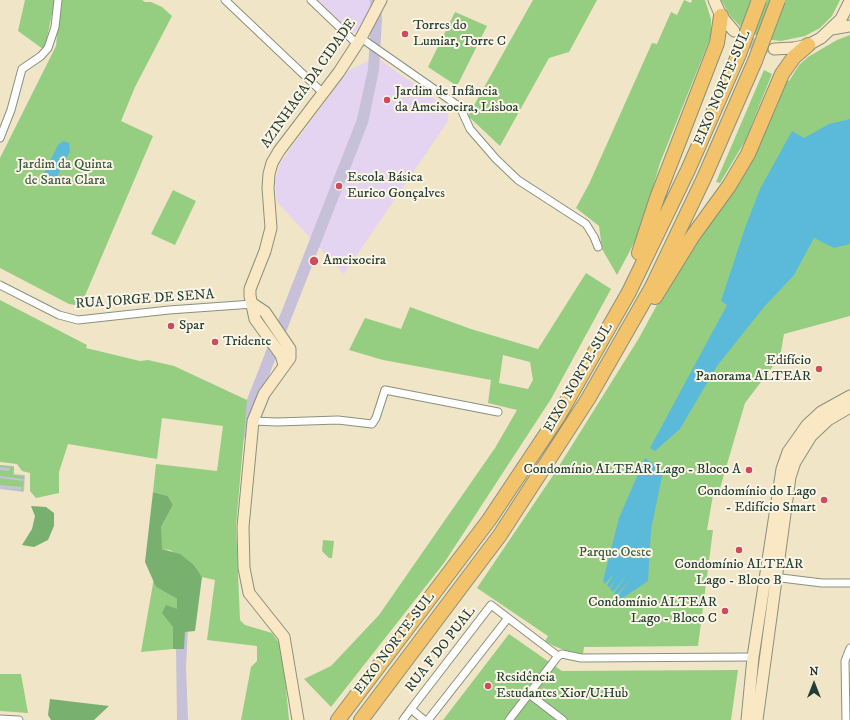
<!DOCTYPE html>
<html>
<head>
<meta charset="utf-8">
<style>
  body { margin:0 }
  #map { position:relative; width:850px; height:720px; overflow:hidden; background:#f1e5c8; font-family:"IM FELL DW Pica",serif }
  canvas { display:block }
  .north { position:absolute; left:794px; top:664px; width:40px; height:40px; -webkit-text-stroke:3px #fcf5e5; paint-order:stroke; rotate:0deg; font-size:11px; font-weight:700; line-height:16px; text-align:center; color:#1f3d34 }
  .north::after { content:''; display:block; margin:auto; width:14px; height:18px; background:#1f3d34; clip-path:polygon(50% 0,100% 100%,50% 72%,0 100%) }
</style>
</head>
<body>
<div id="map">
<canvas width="850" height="720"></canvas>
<div class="north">N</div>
</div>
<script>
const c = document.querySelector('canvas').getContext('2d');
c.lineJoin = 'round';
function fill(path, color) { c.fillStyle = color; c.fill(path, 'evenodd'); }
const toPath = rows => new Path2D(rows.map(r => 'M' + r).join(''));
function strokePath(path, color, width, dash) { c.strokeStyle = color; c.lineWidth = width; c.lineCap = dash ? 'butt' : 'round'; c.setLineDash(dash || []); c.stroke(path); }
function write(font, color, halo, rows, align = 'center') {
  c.font = font + ' "IM FELL DW Pica",serif'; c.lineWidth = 4; c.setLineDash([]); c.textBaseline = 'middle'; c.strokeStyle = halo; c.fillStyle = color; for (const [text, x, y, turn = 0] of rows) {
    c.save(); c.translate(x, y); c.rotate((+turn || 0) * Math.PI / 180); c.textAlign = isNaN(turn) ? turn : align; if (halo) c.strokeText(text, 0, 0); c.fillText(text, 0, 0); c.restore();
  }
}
fill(toPath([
  [318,0,375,0,357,31,352,33],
  [376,57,448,108,448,121,344,274,277,202,275,181,280,163,348,71]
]), '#e4d3f1');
fill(toPath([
  [370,0,381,0,382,21,379,70,368,123,213,518,188,629,186,667,188,720,177,720,176,647,224,458,357,119,368,69,371,22],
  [0,465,14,466,14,474,25,475,24,492,0,489]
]), '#c6c0d9');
fill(toPath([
  [25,0,55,0,46,42,43,49,18,31],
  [60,0,142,0,145,2,151,2,162,7,172,16,135,87,121,121,153,136,84,298,75,305,69,304,0,268,0,158,56,46],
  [533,0,597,0,569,52,549,58,500,146,468,116],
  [684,0,691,3,692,0,705,0,711,19,711,36,660,163,640,232,617,275,602,249,599,226,576,208,589,184,652,43,657,44,671,12,677,15],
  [721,0,840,0,832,16,820,28,805,36,781,41,764,39,742,28,730,16],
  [455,12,487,26,457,86,428,67],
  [850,35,850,316,784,334,780,357,745,403,718,495,713,495,707,530,713,530,698,646,584,647,583,654,564,650,554,646,545,641,548,636,477,588,554,474,639,338,671,279,749,165,778,104,784,79,789,81,799,65,808,57,837,40],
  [764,70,772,74,745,141,720,183,716,182],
  [173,190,196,201,175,245,151,234],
  [586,273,611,289,551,399,444,563,331,707,304,679,331,666,379,615,495,448,517,410,488,403,491,380,383,360,349,350,365,318,401,329,410,307,471,329,538,349],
  [503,355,530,362,533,380,528,389,499,383],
  [0,300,87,345,86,348,140,361,148,360,174,366,247,400,236,526,240,620,245,625,272,633,282,647,289,720,241,720,251,667,257,661,257,646,207,640,215,580,202,577,194,565,170,550,161,549,161,527,173,505,168,496,153,492,156,464,217,471,223,426,162,418,157,459,68,444,59,472,59,493,36,498,30,491,30,473,22,471,17,464,0,462],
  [0,465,14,467,13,475,24,476,23,491,0,488,21,490,22,487,0,485,0,478,23,481,23,479,0,476,0,470,9,471,10,468,0,467],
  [323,540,334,541,332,558,329,558,322,551],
  [154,578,156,587,177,599,177,609,173,627,173,649,141,652],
  [509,634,562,671,738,670,731,720,443,720],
  [0,674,21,674,28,713,0,711]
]), '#95cd81');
fill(toPath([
  [153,492,168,496,173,505,161,527,162,549,180,554,194,565,202,577,195,631,185,632,184,649,173,649,173,627,162,613,166,605,177,609,177,599,156,587,145,562],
  [31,506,46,507,54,513,54,526,48,540,34,547,22,545,32,529,35,516],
  [50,699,109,706,94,720,51,720,48,715]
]), '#78b06f');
fill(toPath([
  [850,119,850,244,834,248,814,238,794,275,764,307,717,366,680,429,655,451,650,448,727,305,721,301,745,228,760,189,792,131,804,138,829,124],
  [63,141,69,143,70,151,56,179,54,181,48,182,43,178,44,173,58,145],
  [645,458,663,471,651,530,648,581,620,600,617,597,630,580,616,596,614,593,627,575,613,592,610,589,615,581,609,588,607,585,614,574,605,584,603,581,619,518]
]), '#5bbada');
strokePath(toPath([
  [734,31,753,44,769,48]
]), '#c7c3aa', 11, [11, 5.5]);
const street = toPath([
  [225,0,323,93],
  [311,0,357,44],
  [361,38,460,107,470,129,496,159,518,180,586,224,594,237,598,247],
  [0,138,11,110,22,69,41,56,48,48,55,27,58,0],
  [0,285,59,315,78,320,169,310,253,304],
  [253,421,277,422,338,420,372,424,376,418,385,390,498,412],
  [773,577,822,583,850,583],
  [529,694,563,720],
  [0,719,19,720],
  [403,720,411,709],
  [424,720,411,709,491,605,558,656,562,654,581,658,753,657],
  [428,720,508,618],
  [509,720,558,656],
  [846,720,845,661,850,648]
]);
const secondary = toPath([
  [714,0,721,16,734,31],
  [832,29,850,26],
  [774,49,794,48,808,45,821,38,841,19,850,1],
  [253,304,265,312,290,349,290,358,264,394,253,421,243,527,244,568,249,593,284,637,298,720],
  [284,365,281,355,255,319,250,296,250,289,265,251,271,228,268,188,269,174,272,163,279,151,339,72,361,38,381,0],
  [747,720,753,657,782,469,788,452,807,425,821,412,850,396],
  [757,720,790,477,795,462,811,436,828,420,850,407]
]);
const highway = toPath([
  [639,253,657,198,717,43,721,16],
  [655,297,692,237,729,186,748,154,782,74,794,57,808,45],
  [338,720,489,520,559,415,629,292,688,170,739,54],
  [361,720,500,535,588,399,652,287,704,178,755,61]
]);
strokePath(street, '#88917e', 9);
strokePath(secondary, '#88917e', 13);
strokePath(highway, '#88917e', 16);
strokePath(street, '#fff', 7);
strokePath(secondary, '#fae7c3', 11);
strokePath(highway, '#f2c36a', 14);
const highwayBridge = toPath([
  [739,54,759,0],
  [755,61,778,0]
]);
strokePath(highwayBridge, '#88917e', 16, []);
strokePath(highwayBridge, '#f2c36a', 14);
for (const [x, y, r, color] of [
  [405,34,4,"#d1495b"],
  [387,100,4,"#d1495b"],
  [339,186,4,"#d1495b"],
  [314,261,5,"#d1495b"],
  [171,326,4,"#d1495b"],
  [215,342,4,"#d1495b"],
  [819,369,4,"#d1495b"],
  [749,470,4,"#d1495b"],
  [824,500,4,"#d1495b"],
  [739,550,4,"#d1495b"],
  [725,611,4,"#d1495b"],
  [488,686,4,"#d1495b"]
]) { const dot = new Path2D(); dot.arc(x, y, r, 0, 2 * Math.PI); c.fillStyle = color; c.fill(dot); strokePath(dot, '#fcf5e5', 1.5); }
write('14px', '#1f3d34', '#fcf5e5', [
  ["Torres do",413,26],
  ["Lumiar, Torre C",413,42],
  ["Jardim de Infância",395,92],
  ["da Ameixoeira, Lisboa",395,108],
  ["Escola Básica",347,178],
  ["Eurico Gonçalves",347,194],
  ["Ameixoeira",323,261],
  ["Spar",179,326],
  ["Tridente",223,342],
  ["Edifício",811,361,"right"],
  ["Panorama ALTEAR",811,377,"right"],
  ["Condomínio ALTEAR Lago - Bloco A",741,470,"right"],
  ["Condomínio do Lago",816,492,"right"],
  ["- Edifício Smart",816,508,"right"],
  ["Condomínio ALTEAR",739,565,"center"],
  ["Lago - Bloco B",739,581,"center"],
  ["Condomínio ALTEAR",717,603,"right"],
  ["Lago - Bloco C",717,619,"right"],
  ["Residência",496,678],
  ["Estudantes Xior/U.Hub",496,694]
], 'left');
write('14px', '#1f3d34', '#fcf5e5', [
  ["AZINHAGA DA CIDADE",309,84,-55],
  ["EIXO NORTE-SUL",723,88,-67],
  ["RUA JORGE DE SENA",145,300,-4],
  ["EIXO NORTE-SUL",579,378,-60],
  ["EIXO NORTE-SUL",395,644,-53],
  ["RUA F DO PUAL",441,650,-52]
]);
write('14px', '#375a43', '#fcf5e5', [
  ["Jardim da Quinta",65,165],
  ["de Santa Clara",65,181],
  ["Parque Oeste",615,553]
]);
</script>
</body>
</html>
